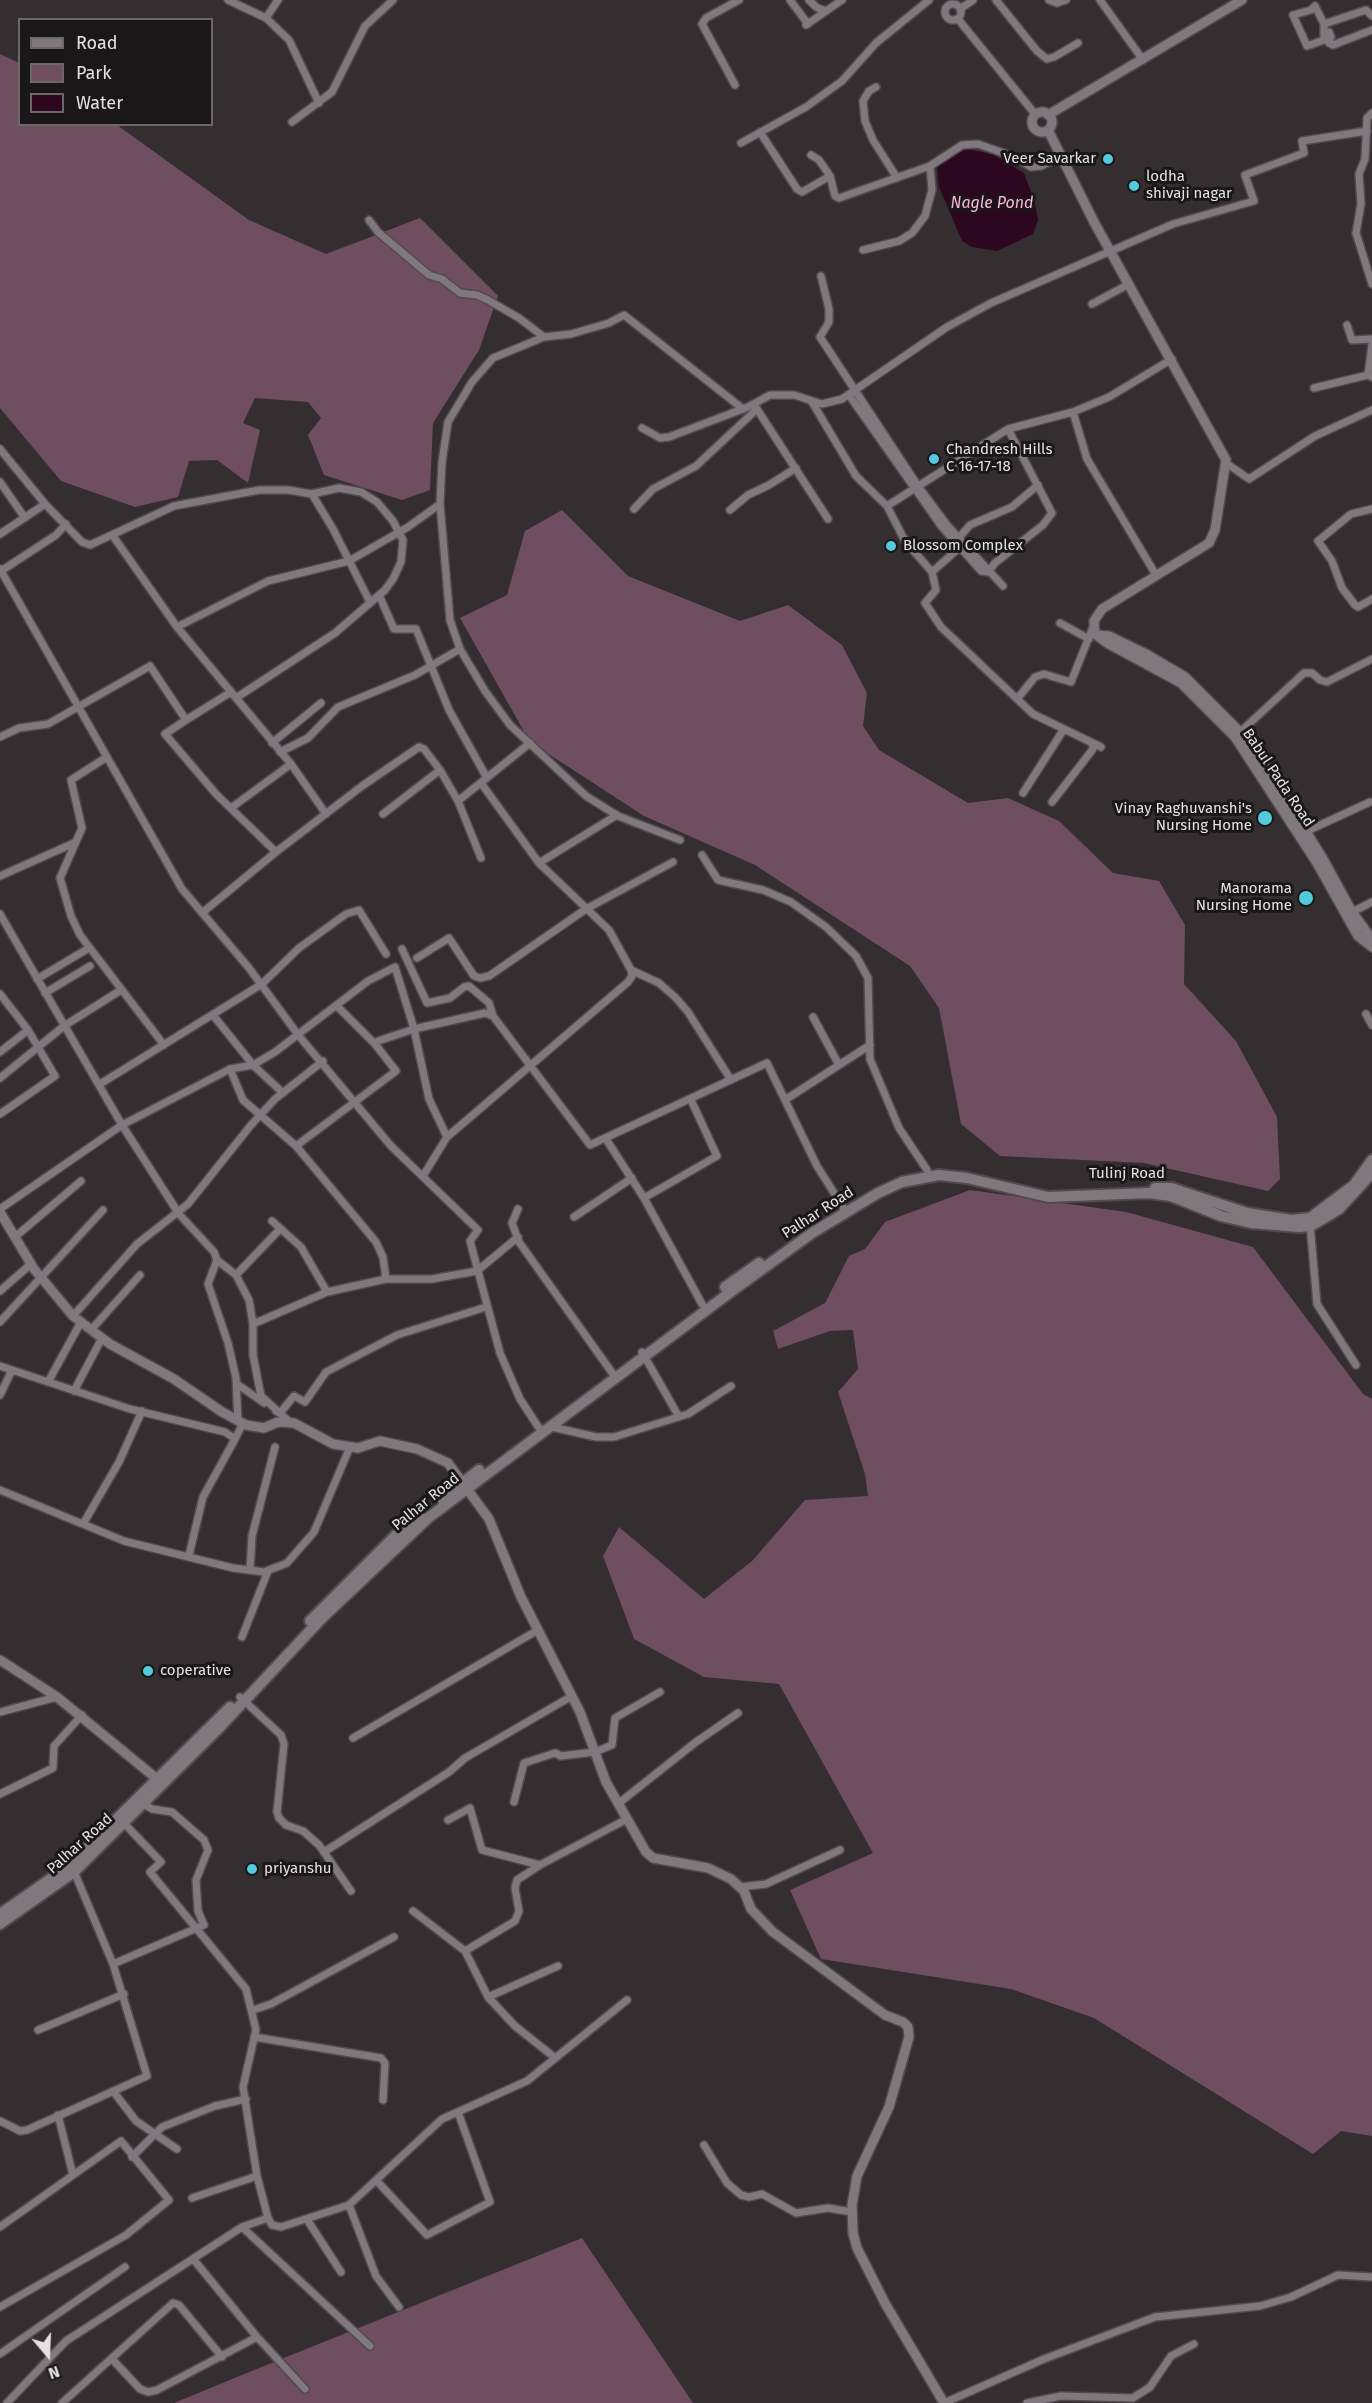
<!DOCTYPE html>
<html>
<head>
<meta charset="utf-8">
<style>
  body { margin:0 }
  #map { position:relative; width:1372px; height:2403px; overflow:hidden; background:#342e31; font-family:"Fira Sans",sans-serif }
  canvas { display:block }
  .legend { position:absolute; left:18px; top:18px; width:195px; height:108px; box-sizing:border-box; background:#1a1719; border:2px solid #6b686a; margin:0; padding:8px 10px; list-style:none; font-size:18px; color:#e5e1e3 }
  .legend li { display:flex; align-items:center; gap:12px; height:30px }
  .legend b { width:30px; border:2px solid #6b686a }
  .north { position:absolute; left:18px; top:2325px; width:60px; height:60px; -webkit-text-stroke:4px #1a1719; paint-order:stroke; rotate:161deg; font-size:16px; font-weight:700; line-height:24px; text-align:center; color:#e5e1e3 }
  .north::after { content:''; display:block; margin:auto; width:21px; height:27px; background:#e5e1e3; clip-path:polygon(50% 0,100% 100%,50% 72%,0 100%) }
</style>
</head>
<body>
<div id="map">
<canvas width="1372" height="2403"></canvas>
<ul class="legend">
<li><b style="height:8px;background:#80787c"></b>Road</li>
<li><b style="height:16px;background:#6e4e60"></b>Park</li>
<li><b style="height:16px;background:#2d0720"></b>Water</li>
</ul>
<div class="north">N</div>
</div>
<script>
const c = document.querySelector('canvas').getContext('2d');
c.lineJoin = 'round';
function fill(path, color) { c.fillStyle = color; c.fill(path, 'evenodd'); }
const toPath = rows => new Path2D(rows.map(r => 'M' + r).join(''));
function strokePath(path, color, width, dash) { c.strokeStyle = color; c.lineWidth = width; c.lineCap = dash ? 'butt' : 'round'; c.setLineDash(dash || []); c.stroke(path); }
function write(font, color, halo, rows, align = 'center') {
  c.font = font + ' "Fira Sans",sans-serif'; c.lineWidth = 6; c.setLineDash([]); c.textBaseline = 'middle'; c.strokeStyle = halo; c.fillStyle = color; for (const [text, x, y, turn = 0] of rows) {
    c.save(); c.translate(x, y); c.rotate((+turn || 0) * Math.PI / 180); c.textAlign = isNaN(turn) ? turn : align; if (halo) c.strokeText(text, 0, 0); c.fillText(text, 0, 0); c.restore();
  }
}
fill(toPath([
  [0,54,19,63,20,124,117,125,249,220,326,254,420,218,498,296,479,350,433,423,430,490,402,500,324,475,308,435,321,418,308,402,255,398,243,423,260,430,248,483,217,460,189,461,178,497,135,507,61,481,0,408],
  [562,510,628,576,740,621,788,605,842,645,867,693,863,726,879,750,968,803,1008,798,1059,821,1113,873,1159,881,1185,925,1184,984,1236,1041,1277,1117,1280,1179,1268,1191,1144,1163,1000,1156,961,1124,939,1008,910,966,755,865,644,816,530,742,460,618,507,595,525,531],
  [970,1190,1126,1212,1253,1247,1363,1394,1372,1399,1372,2136,1341,2131,1313,2154,1094,2018,1011,1989,821,1959,790,1890,873,1853,779,1684,704,1677,634,1639,603,1556,619,1527,704,1599,752,1561,805,1500,868,1496,865,1474,838,1392,858,1369,853,1330,830,1331,778,1349,773,1331,825,1303,849,1256,865,1249,885,1222],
  [582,2238,693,2403,174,2403,254,2370]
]), '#6e4e60');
fill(toPath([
  [965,148,994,155,1024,173,1035,203,1038,220,1033,234,997,251,972,247,962,241,939,187,937,166]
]), '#2d0720');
const minor = toPath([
  [228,0,266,18,289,40,319,103],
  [790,0,808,24],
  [809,0,816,7,825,11],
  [996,0,1037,51,1047,59,1054,57,1078,43],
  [1049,0,1057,3,1066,0],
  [1100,0,1143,60],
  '945 12a8 8 0 1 1 16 0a8 8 0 1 1-16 0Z',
  [1315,6,1324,24,1324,40,1307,46,1293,15,1311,10,1315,6],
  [960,9,973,0],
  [266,18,278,0],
  [958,19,1035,114],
  [1324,24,1366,10,1372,16],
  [806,25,842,0],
  [1329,32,1331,37,1329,43,1333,45,1372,30],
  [735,85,702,24,706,18,739,0],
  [876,87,869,91,863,101,865,121,873,140,897,178],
  [1372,113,1367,118,1365,159,1359,174,1361,204,1356,233,1372,284],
  [292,122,332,92,365,26,393,0],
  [760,132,797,189,802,192,830,176],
  [741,143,806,107,842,81,876,43,929,0],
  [811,155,819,160,830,176,835,196,839,198,930,166],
  [369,220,378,232,429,275,442,279,460,293,477,295,488,300,519,318,544,337],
  [863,250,899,241,912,233,925,216,932,190,930,166,962,145,978,144,1012,156,1031,167,1041,166,1061,157],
  [821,276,829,309,829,322,820,337,918,486,947,525,1003,586],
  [1092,304,1129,284],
  [1347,325,1352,340,1372,339],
  [1368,375,1372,345],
  [1314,388,1368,375,1372,377],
  [849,395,942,527,981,571,988,572],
  [812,402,856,476,887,506,905,541,932,572,936,590,925,603,941,627,1033,714,1101,747],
  [755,406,828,519],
  [1073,412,1087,459,1156,575],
  [642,428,660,438,669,437,748,407,770,395,794,395,822,404,842,399,947,327,991,303,1173,224,1254,201,1245,175,1304,153,1302,141,1367,131],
  [0,449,45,504,82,542,90,545,174,506,259,490,288,490,312,494,339,488,361,492,377,502,393,521,403,540,401,562,393,579,385,590,335,633,236,698],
  [1226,463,1249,479,1315,436,1372,410],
  [0,482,25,518],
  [312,494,333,529,370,602],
  [887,506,1008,429,1073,412,1109,397,1172,359],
  [634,509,653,489,696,466,757,409],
  [1372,509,1351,514,1318,541,1332,561,1342,588,1355,605,1358,607,1372,599],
  [730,510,748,495,769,485,796,468],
  [0,534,45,504],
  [113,536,177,627],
  [956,541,970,525,1012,507,1038,485],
  [0,569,182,889,249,968,299,1036,391,1146,478,1230,470,1241,500,1353,520,1399,539,1428],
  [1,571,56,535,66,524],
  [932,572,959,548],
  [988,572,995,563,1043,525,1052,513,1008,429],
  [379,595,394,629,416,629,449,710,487,778],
  [1060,623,1089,639],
  [1017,699,1035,677,1044,674,1071,682,1093,627],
  [186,720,231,692],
  [1237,735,1304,673,1312,673,1320,680,1327,682,1372,659],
  [0,737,19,728,48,724,150,666,186,720,165,734,216,794,276,852,362,786,419,747,424,749,440,770,458,801,481,858],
  [272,743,321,703],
  [280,752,308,738,338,707,415,675,460,649],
  [107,757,71,780,82,828,60,878,71,916,80,935,164,1045],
  [1023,793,1064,729],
  [458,801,530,743],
  [1052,802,1093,749,1092,743],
  [231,808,291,764],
  [326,814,291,764,177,627,268,581,349,561,408,527,440,504],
  [383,814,440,770],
  [1305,832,1370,802],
  [680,840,618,816,586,796,510,725,485,691,460,649,450,620,440,504,442,462,448,422,472,382,493,358,544,337,571,334,609,323,624,315,743,409],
  [702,855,718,880,763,890,791,902,826,927,856,956,868,978,870,1059,899,1128,927,1170],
  [539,863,617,815],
  [0,876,74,843],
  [1352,912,1372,902],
  [202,913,276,852],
  [0,914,122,1125,163,1189,179,1214,214,1252,217,1260,208,1284,228,1343,236,1378,238,1421],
  [402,949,427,1003,450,998,464,987,469,986,489,1003,493,1016],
  [417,958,449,938,474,976,480,978,489,976,586,909,673,862],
  [631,970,659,983,676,998,688,1012,731,1080],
  [37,979,89,948],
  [45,993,90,966],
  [0,994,28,1030,55,1076,0,1114],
  [337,1006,375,1044],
  [1366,1014,1372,1025],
  [213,1015,253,1065,283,1093],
  [813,1017,839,1065],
  [0,1052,28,1030],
  [230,1069,243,1100,296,1146,376,1242,383,1257,386,1279],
  [0,1078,64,1026,121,990],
  [100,1084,262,984,299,948,346,914,359,910,386,954],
  [785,1100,870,1045],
  [606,1139,644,1198,702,1304],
  [296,1146,396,1071,375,1044,378,1041,414,1029,485,1013,493,1016,590,1145,767,1063,817,1166,846,1212],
  [423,1176,447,1137,628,982,632,976,631,970,609,930,539,863,481,783],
  [644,1198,717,1156,691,1100],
  [0,1209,122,1125,230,1069,253,1065,275,1052,368,981,395,967,414,1029,429,1099,447,1137],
  [518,1209,512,1223,519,1242,613,1374],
  [574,1217,632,1178],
  [272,1221,301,1247,327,1292],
  [1310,1224,1317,1304,1356,1365],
  [15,1237,81,1181],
  [217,1260,236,1275],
  [0,1291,31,1264],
  [73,1316,137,1244,188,1204,251,1125,275,1099,323,1061],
  [0,1322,103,1210],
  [253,1324,249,1300,236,1275,280,1229],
  [91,1330,140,1275],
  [642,1352,679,1417],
  [0,1366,130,1409,225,1432,235,1439,243,1423],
  [48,1382,81,1322],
  [237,1384,264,1403],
  [74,1391,102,1338],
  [0,1395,12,1370],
  [276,1411,280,1413,294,1396,305,1402,326,1372,397,1335,486,1307],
  [291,1423,261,1396,253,1355,253,1324,327,1292,386,1279,432,1279,477,1271,518,1237],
  [552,1427,596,1437,614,1437,688,1414,731,1386],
  [0,1490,124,1541,233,1568,264,1572,287,1563,314,1532,350,1447],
  [83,1524,119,1462,142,1411],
  [189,1555,203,1497,235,1439],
  [250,1570,252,1536,275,1447],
  [242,1637,268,1571],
  [240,1697,281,1735,284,1744,277,1812,279,1818,286,1825,303,1831,319,1845,351,1891],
  [0,1712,57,1697],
  [353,1738,538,1630],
  [0,1794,53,1768,54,1746,82,1715],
  [514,1802,524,1763,555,1753,561,1756,595,1752,612,1745,615,1718,660,1692],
  [619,1803,696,1742,738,1713],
  [448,1820,470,1808,482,1850,540,1865],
  [324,1852,449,1772,465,1758,572,1696],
  [73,1869,113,1964,204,1925,198,1911,196,1880,208,1850,204,1840,172,1812,152,1809,144,1804],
  [740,1887,766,1884,840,1850],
  [413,1911,465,1951],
  [488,1997,558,1966],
  [253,2010,271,2004,394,1937],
  [38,2030,124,1994],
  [254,2037,381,2058,385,2063,383,2100],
  [554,2057,515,2026,488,1997,465,1951,515,1921,519,1911,515,1888,517,1880,540,1865,627,1819],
  [113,2091,136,2121,177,2149],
  [58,2115,73,2175],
  [0,2121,20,2131,27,2130,147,2076,113,1964],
  [704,2145,727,2183,741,2195,749,2197,762,2194,796,2213,828,2208,852,2212],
  [132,2157,162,2127,215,2106,246,2099],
  [376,2180,427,2235,490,2202,458,2112],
  [192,2198,257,2176],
  [349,2205,442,2119,527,2081,627,2000],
  [268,2218,272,2225,281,2227,349,2205,376,2276,399,2307],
  [308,2221,341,2272],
  [0,2227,121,2141,169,2200,126,2235,0,2307],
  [242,2227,370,2346],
  [194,2260,257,2337,305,2389],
  [0,2354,125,2267],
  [112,2359,140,2389,148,2392,157,2390,257,2337],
  [7,2403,66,2341,242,2227,268,2218,257,2176,243,2087,256,2030,246,1989,150,1872,161,1862,121,1820],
  [62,2403,173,2303,179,2305,222,2357],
  [944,2403,1044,2359,1155,2317,1260,2306,1291,2297,1338,2275,1372,2277],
  [1027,2403,1061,2396,1133,2398,1150,2387,1171,2356,1194,2344]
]);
const tertiary = toPath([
  '1032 122a10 10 0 1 1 20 0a10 10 0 1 1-20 0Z',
  [1048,115,1242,0],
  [1048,130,1094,222,1226,460,1215,530,1209,543,1102,609,1094,621,1095,634,1107,643,1181,683,1235,737,1317,863,1358,936,1372,947],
  [1098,635,1109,636,1146,654,1185,677,1240,732,1267,769,1323,859,1352,912,1372,939],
  [0,1212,34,1269,73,1316,110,1344,174,1379,222,1412,246,1425,264,1428,278,1422,294,1423,333,1444,358,1448,380,1441,417,1449,448,1463,489,1519,521,1597,580,1712,606,1782,646,1852,653,1858,708,1868,731,1879,744,1891,751,1909,773,1932,885,2015,903,2022,908,2027,909,2037,889,2107,857,2176,852,2205,853,2233,857,2248,886,2305,944,2403],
  [0,1660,57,1697,157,1779]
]);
const secondary = toPath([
  [1155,1188,1171,1188,1247,1213,1291,1220,1310,1218,1354,1185,1372,1160],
  [725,1287,759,1263],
  [442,1499,479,1470],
  [310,1621,397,1534,420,1516],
  [0,1914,70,1865,230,1707],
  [0,1924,74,1872,219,1728,322,1618,428,1518,732,1291,812,1233,878,1193,902,1182,939,1175,967,1178,1048,1197,1148,1193,1171,1196,1221,1216,1251,1223,1299,1227,1311,1226,1339,1209,1372,1173]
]);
strokePath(minor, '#504b4e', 10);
strokePath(tertiary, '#504b4e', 12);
strokePath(secondary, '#504b4e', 14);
strokePath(minor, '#80787c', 7);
strokePath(tertiary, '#80787c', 9);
strokePath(secondary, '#80787c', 10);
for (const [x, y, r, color] of [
  [1108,159,6,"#54cade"],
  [1134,186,6,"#54cade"],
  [934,459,6,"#54cade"],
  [891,546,6,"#54cade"],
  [1265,818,8,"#54cade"],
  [1306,898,8,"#54cade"],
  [148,1671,6,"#54cade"],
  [252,1869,6,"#54cade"]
]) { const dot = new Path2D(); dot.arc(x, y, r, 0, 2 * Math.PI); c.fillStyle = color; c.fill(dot); strokePath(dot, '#1a1719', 2); }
write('15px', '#e5e1e3', '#1a1719', [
  ["Veer Savarkar",1096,159,"right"],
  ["lodha",1146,177],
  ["shivaji nagar",1146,194],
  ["Chandresh Hills",946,450],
  ["C 16-17-18",946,467],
  ["Blossom Complex",903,546],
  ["Vinay Raghuvanshi's",1252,809,"right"],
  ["Nursing Home",1252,826,"right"],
  ["Manorama",1292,889,"right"],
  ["Nursing Home",1292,906,"right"],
  ["coperative",160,1671],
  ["priyanshu",264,1869]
], 'left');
write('15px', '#e5e1e3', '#1a1719', [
  ["Babul Pada Road",1278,778,56],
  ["Tulinj Road",1127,1174],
  ["Palhar Road",818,1213,-33],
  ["Palhar Road",426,1502,-39],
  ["Palhar Road",80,1844,-42]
]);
write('italic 16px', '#feb4dd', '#1a1719', [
  ["Nagle Pond",992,204]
]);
</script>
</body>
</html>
